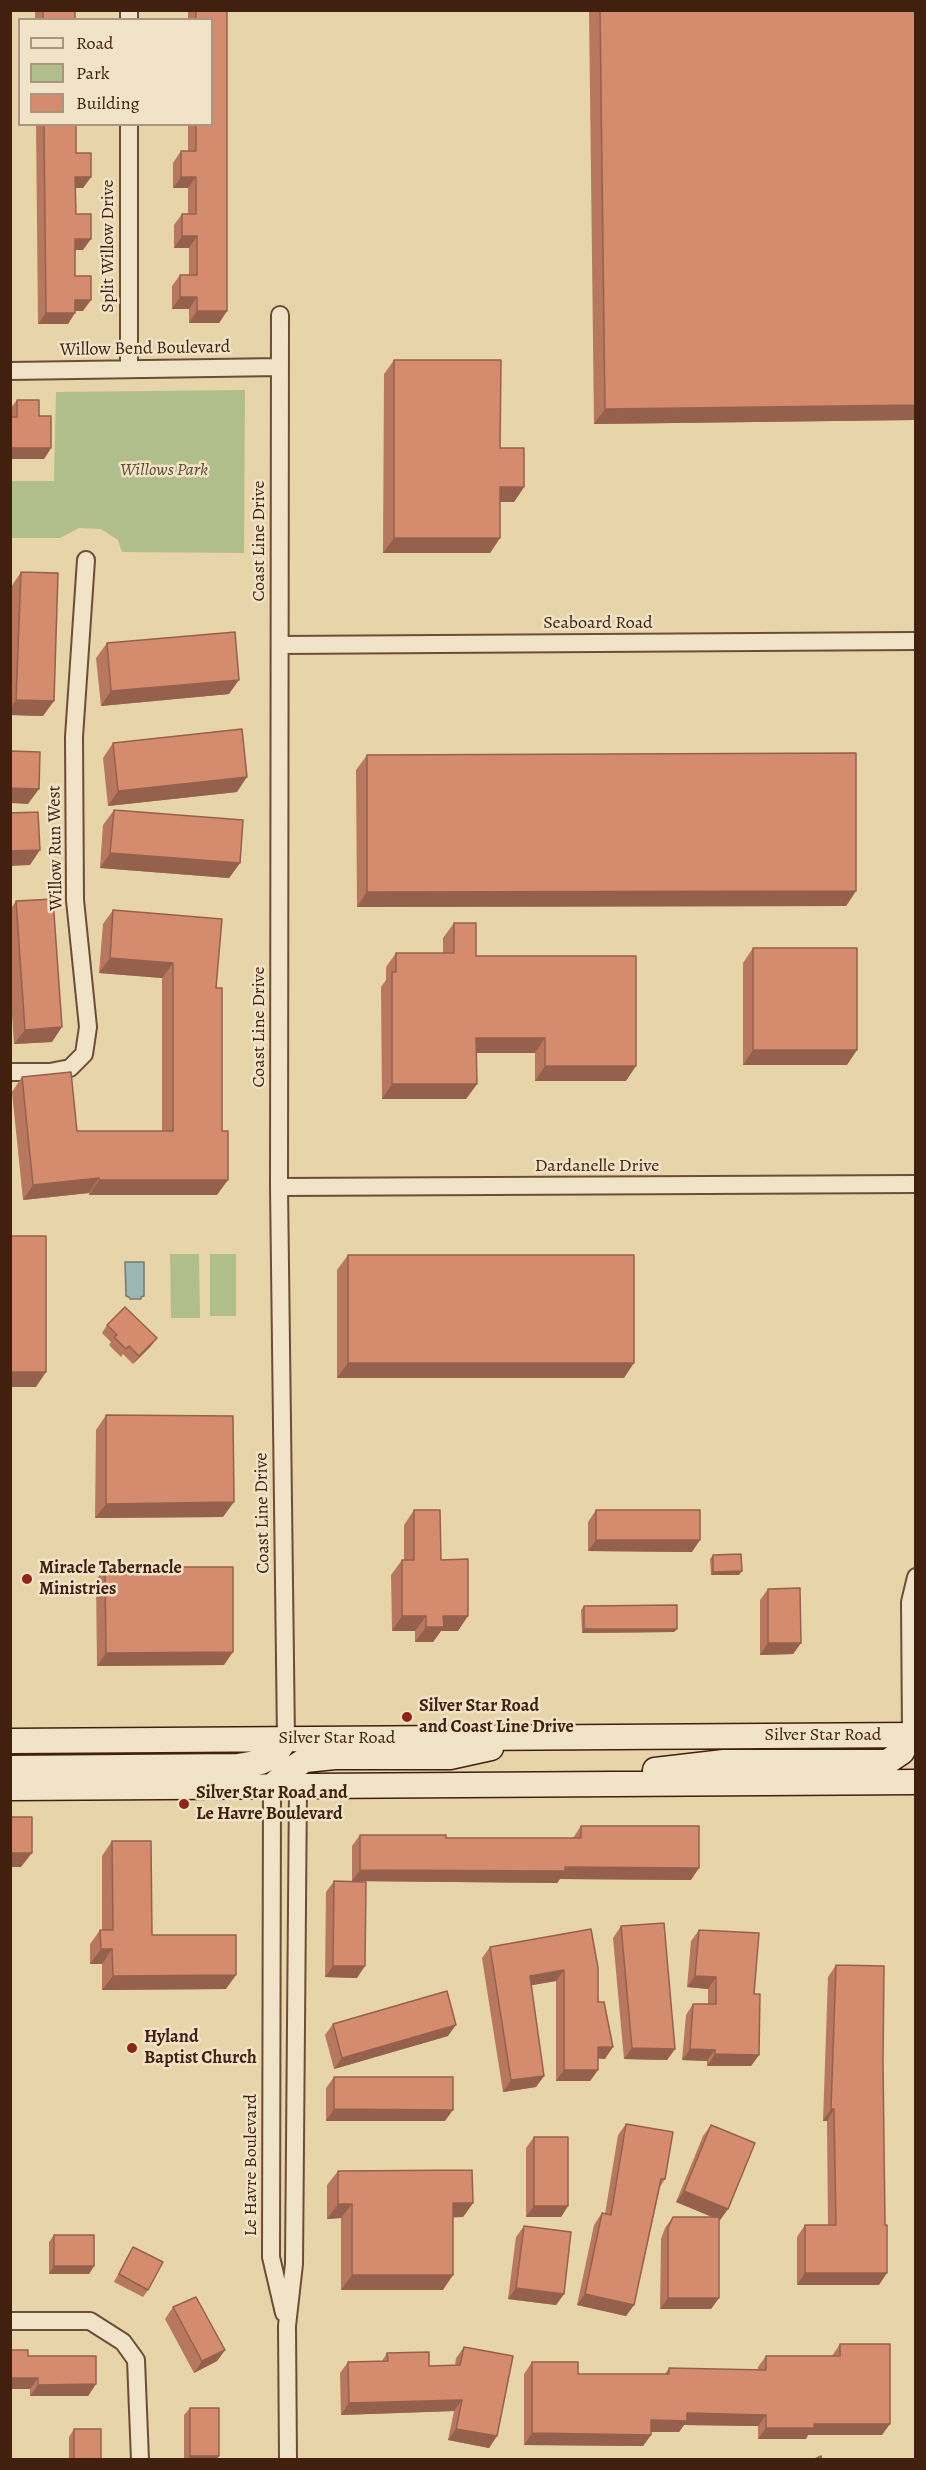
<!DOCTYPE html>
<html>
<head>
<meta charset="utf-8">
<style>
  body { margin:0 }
  #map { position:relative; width:926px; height:2470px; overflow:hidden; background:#e8d4a9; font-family:Alegreya,serif }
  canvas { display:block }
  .frame { position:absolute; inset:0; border:12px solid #422010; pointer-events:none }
  .legend { position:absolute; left:18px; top:18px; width:195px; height:108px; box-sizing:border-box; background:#f0e3c7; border:2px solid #aa957e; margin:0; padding:8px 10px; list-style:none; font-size:18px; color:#422010 }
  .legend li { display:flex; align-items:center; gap:12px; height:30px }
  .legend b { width:30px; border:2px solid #aa957e }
</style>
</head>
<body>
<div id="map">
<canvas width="926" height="2470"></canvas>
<div class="frame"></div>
<ul class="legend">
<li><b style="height:8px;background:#f0e3c7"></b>Road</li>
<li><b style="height:16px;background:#b0be8c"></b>Park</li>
<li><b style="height:16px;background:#d58b6e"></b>Building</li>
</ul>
</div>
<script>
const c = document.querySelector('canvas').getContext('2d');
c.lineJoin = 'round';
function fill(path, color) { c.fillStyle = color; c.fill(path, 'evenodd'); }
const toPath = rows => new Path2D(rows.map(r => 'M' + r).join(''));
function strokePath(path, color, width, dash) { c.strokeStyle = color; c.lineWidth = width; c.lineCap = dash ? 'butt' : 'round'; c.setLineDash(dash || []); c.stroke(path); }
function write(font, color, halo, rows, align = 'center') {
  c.font = font + ' Alegreya,serif'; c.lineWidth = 5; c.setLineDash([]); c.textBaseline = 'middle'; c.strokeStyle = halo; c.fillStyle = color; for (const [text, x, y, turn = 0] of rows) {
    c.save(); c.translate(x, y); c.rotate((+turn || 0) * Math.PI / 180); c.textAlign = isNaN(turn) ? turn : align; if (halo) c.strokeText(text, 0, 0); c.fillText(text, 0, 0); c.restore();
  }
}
fill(toPath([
  [245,390,244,553,122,552,118,540,101,529,79,528,60,538,11,538,11,481,54,481,56,392],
  [170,1254,199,1254,200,1318,171,1318],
  [210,1254,236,1254,236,1316,210,1316]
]), '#b0be8c');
const water = toPath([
  [125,1262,144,1262,144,1296,141,1297,141,1299,130,1299,129,1297,126,1296,125,1262]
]);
fill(water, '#9bb6b3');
strokePath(water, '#777a72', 1.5);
const street = toPath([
  [129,10,129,20],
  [129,124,129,368],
  [280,315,279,1187,286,1739],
  [10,371,280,367],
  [280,645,916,641],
  [10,1072,50,1072,70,1068,84,1054,88,1027,75,900,74,737,86,560],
  [279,1187,916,1184],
  [911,1735,910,1602,916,1577],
  [272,1786,271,2257,284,2313],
  [10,2321,90,2321,123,2342,136,2360,140,2460],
  [288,2460,287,2326,294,2264,298,1786]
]);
const secondary = toPath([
  [10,1741,916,1735],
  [10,1768,238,1766,261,1762,275,1755,286,1739],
  [655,1770,724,1762,887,1762,902,1752,911,1735],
  [272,1786,291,1769,305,1760,335,1757,450,1757,491,1748],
  [10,1788,916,1782]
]);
strokePath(street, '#6c4d36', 20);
strokePath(secondary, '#422010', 27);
strokePath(street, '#f0e3c7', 16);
strokePath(secondary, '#f0e3c7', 24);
fill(toPath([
  [35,10,75,10,75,20,35,20],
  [188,10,227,10,227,311,219,323,189,323,189,309,172,309,172,286,180,275,189,275,189,248,174,248,174,225,182,214,188,214,188,188,173,188,173,163,181,151,188,151,188,124,212,124,212,20,188,20],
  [589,10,915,10,915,420,594,424],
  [36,124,85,124,84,126,76,126,76,153,91,177,83,188,75,188,76,214,83,250,75,250,75,276,83,311,75,311,68,324,38,324],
  [394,360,500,448,524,487,514,502,500,502,500,538,490,553,383,553,384,374],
  [17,400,39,416,51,448,44,459,10,459,10,409],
  [21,572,43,716,10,715,11,587],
  [107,643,229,694,101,706,96,658],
  [113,743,237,792,108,806,103,758],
  [367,755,856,891,846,906,357,907,356,770],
  [114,810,240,863,229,878,100,868,103,825],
  [16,901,52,1042,14,1044,10,986,10,910],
  [113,910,216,988,217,1195,89,1195,89,1193,23,1200,12,1092,22,1077,77,1131,162,1131,162,978,99,973,103,924],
  [454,923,476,956,626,1081,535,1081,535,1053,476,1053,477,1084,466,1099,382,1099,381,987,386,980,386,967,396,953,443,953,443,938],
  [753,948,847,1065,743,1065,743,963],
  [348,1255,624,1378,337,1378,337,1270],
  [107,1325,151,1346,133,1364,123,1354,121,1357,109,1345,111,1342,102,1333],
  [106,1415,223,1517,95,1518,96,1430],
  [414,1510,441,1560,458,1631,441,1631,433,1642,415,1642,415,1631,392,1631,391,1575,402,1560,404,1560,404,1525],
  [596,1510,692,1552,588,1551,588,1522],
  [713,1555,739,1575,711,1575,710,1559],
  [105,1567,224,1665,97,1666,96,1580],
  [768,1589,801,1643,793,1654,760,1655,760,1600],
  [584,1606,677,1629,674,1632,582,1633,581,1610],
  [581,1826,691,1880,560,1879,557,1883,352,1881,352,1846,360,1835,446,1838,573,1838],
  [112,1841,152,1935,226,1989,102,1990,102,1964,90,1964,90,1944,100,1930,102,1930,102,1856],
  [334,1881,357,1978,325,1977,326,1892],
  [621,1926,675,2049,667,2060,624,2059,613,1938],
  [591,1929,605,2059,598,2058,598,2070,590,2081,556,2081,556,1981,531,1985,544,2076,536,2087,503,2092,482,1958,490,1947],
  [699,1930,754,1994,759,2055,751,2066,707,2066,707,2061,682,2060,686,2015,693,2004,708,2004,708,1989,687,1987,691,1941],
  [836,1965,879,2285,797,2285,797,2237,805,2225,828,2225,827,2121,823,2121,828,1977],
  [333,2024,448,2036,334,2069,325,2035],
  [334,2077,445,2121,326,2121,326,2088],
  [626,2124,665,2179,660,2187,634,2305,626,2316,577,2305,594,2225,602,2213,605,2214,618,2135],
  [711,2125,728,2209,720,2220,719,2220,719,2298,711,2309,660,2309,661,2239,665,2228,673,2217,712,2217,676,2202,703,2136],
  [534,2137,568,2206,561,2217,526,2217,526,2148],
  [338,2171,473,2203,463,2217,453,2217,443,2290,341,2290,341,2218,327,2219,327,2185],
  [524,2226,564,2294,556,2305,508,2299,516,2237],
  [54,2235,94,2266,89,2274,49,2274,49,2242],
  [133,2247,148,2290,143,2297,114,2282,128,2255],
  [173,2307,225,2350,217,2361,194,2373,165,2319],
  [840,2344,882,2435,808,2435,806,2439,758,2439,758,2426,684,2425,679,2432,651,2432,651,2435,643,2446,524,2445,524,2374,532,2362,578,2374,665,2374,669,2368,758,2370,758,2367,766,2356,832,2356],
  [464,2347,497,2436,489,2448,448,2440,454,2411,341,2415,340,2373,348,2362,382,2361,387,2353,429,2366,455,2366,456,2358],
  [28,2356,96,2384,88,2396,30,2396,30,2389,10,2389],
  [190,2408,219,2456,216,2460,184,2460,184,2415],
  [74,2429,101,2460,69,2460,69,2437]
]), '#b7785f');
fill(toPath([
  [75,177,91,177,83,188,67,188],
  [181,177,196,177,188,188,173,188],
  [182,236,197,236,189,248,174,248],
  [75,239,91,239,83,250,68,250],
  [180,297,197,297,189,309,172,309],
  [75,300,91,300,83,311,68,311],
  [197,311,227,311,219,323,189,323],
  [46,313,75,313,68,324,38,324],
  [915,405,915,420,594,424,605,409],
  [10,448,51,448,44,459,10,459],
  [500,487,524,487,514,502,490,502],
  [394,538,500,538,490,553,383,553],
  [239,680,229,694,101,706,111,691],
  [16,700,54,701,43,716,10,715,10,708],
  [247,777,237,792,108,806,118,791],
  [10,788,39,789,28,804,10,803],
  [40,850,30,865,10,866,10,851],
  [110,853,240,863,229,878,100,868],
  [856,891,846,906,357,907,367,892],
  [110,958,173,963,162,978,99,973],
  [62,1027,52,1042,14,1044,25,1030],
  [476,1038,545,1038,535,1053,466,1053],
  [753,1050,857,1050,847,1065,743,1065],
  [545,1066,636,1066,626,1081,535,1081],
  [392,1084,477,1084,466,1099,382,1099],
  [99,1178,89,1193,23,1200,33,1185],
  [99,1180,228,1180,217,1195,89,1195],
  [157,1338,151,1346,133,1364,139,1356],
  [348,1363,634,1363,624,1378,337,1378],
  [10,1372,46,1372,36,1387,10,1387],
  [234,1502,223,1517,95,1518,106,1504],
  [596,1540,700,1540,692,1552,588,1551],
  [742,1571,739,1575,711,1575,713,1572],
  [402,1616,426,1616,415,1631,392,1631],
  [443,1616,468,1616,458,1631,441,1631,433,1642,415,1642,426,1627],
  [584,1629,677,1629,674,1632,582,1633],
  [768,1643,801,1643,793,1654,760,1655],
  [233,1652,224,1665,97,1666,106,1653],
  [10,1853,32,1853,21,1867,10,1867],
  [565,1867,699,1868,691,1880,560,1879,557,1883,352,1881,360,1870],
  [101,1949,112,1949,102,1964,90,1964],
  [333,1966,365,1966,357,1978,325,1977],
  [564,1970,556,1981,522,1987,530,1976],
  [236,1975,226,1989,102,1990,113,1976],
  [695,1976,716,1977,708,1989,687,1987],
  [456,2025,448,2036,334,2069,342,2058],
  [598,2047,613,2047,605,2059,590,2058],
  [632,2048,675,2049,667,2060,624,2059],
  [690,2049,715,2050,707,2061,682,2060],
  [715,2054,759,2055,751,2066,707,2066],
  [564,2070,598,2070,590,2081,556,2081],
  [544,2076,536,2087,503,2092,511,2080],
  [334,2109,453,2110,445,2121,326,2121],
  [831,2109,834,2109,827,2121,823,2121],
  [684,2191,728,2209,720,2220,676,2202],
  [453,2203,473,2203,463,2217,442,2218],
  [338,2204,352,2204,341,2218,327,2219],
  [534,2206,568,2206,561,2217,526,2217],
  [54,2266,94,2266,89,2274,49,2274],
  [805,2273,887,2273,879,2285,797,2285],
  [352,2275,453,2275,443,2290,341,2290],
  [516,2288,564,2294,556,2305,508,2299],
  [585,2294,634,2305,626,2316,577,2305],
  [668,2298,719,2298,711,2309,660,2309],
  [225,2350,217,2361,194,2373,202,2361],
  [10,2378,38,2378,30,2389,10,2389],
  [96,2384,88,2396,30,2396,38,2385],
  [462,2400,454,2411,341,2415,349,2403],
  [687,2413,766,2415,758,2426,684,2425,679,2432,643,2432,651,2420],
  [814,2424,890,2424,882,2435,808,2435,806,2439,758,2439,766,2428],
  [456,2429,497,2436,489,2448,448,2440],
  [532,2433,651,2435,643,2446,524,2445],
  [190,2456,219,2456,216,2460,187,2460]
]), '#95614d');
const building = toPath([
  [43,10,75,10,75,20,43,20,43,10],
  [196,10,227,10,227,311,197,311,197,297,180,297,180,275,197,275,197,236,182,236,182,214,196,214,196,177,181,177,181,151,196,151,196,124,212,124,212,20,196,20,196,10],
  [600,10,915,10,915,405,605,409,600,10],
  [44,124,76,124,76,153,91,153,91,177,75,177,76,214,91,214,91,239,75,239,75,276,91,276,91,300,75,300,75,313,46,313,44,124],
  [394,360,501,360,500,448,524,448,524,487,500,487,500,538,394,538,394,360],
  [17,400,39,400,39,416,51,416,51,448,10,448,10,417,17,417,17,400],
  [21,572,58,573,54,701,16,700,21,572],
  [235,632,239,680,111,691,107,643,235,632],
  [242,729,247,777,118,791,113,743,242,729],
  [10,751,40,752,39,789,10,788,10,751],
  [856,753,856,891,367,892,367,755,856,753],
  [114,810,243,820,240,863,110,853,114,810],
  [38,812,40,850,10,851,10,813,38,812],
  [53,899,62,1027,25,1030,16,901,53,899],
  [113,910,222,919,216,988,222,988,222,1131,228,1131,228,1180,99,1180,99,1178,33,1185,22,1077,71,1072,77,1131,173,1131,173,963,110,958,113,910],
  [454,923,476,923,476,956,636,956,636,1066,545,1066,545,1038,476,1038,477,1084,392,1084,392,972,396,972,396,953,454,953,454,923],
  [753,948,857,948,857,1050,753,1050,753,948],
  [10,1236,46,1236,46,1372,10,1372,10,1236],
  [348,1255,634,1255,634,1363,348,1363,348,1255],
  [125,1307,157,1338,139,1356,129,1346,126,1349,114,1337,117,1335,107,1325,125,1307],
  [106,1415,233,1416,234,1502,106,1504,106,1415],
  [414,1510,440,1510,441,1560,468,1559,468,1616,443,1616,444,1627,426,1627,426,1616,402,1616,402,1560,414,1560,414,1510],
  [596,1510,700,1510,700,1540,596,1540,596,1510],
  [741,1554,742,1571,713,1572,713,1555,741,1554],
  [105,1567,233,1567,233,1652,106,1653,105,1567],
  [800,1588,801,1643,768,1643,768,1589,800,1588],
  [677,1605,677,1629,584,1629,584,1606,677,1605],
  [10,1817,32,1817,32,1853,10,1853,10,1817],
  [581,1826,699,1826,699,1868,565,1867,565,1871,360,1870,360,1835,446,1835,446,1838,581,1838,581,1826],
  [112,1841,151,1841,152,1935,236,1935,236,1975,113,1976,112,1949,101,1949,100,1930,113,1930,112,1841],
  [334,1881,366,1882,365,1966,333,1966,334,1881],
  [664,1923,675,2049,632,2048,621,1926,664,1923],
  [591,1929,598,1968,598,2002,604,2002,613,2047,598,2047,598,2070,564,2070,564,1970,530,1976,544,2076,511,2080,490,1947,591,1929],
  [699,1930,759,1933,754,1994,760,1994,759,2055,715,2054,715,2050,690,2049,693,2004,716,2004,716,1977,695,1976,699,1930],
  [836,1965,884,1966,883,2062,885,2225,887,2225,887,2273,805,2273,805,2225,836,2225,834,2109,831,2109,836,1965],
  [447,1991,456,2025,342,2058,333,2024,447,1991],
  [334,2077,453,2077,453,2110,334,2109,334,2077],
  [626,2124,673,2132,665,2179,661,2179,634,2305,585,2294,602,2213,611,2215,626,2124],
  [711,2125,755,2143,728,2209,684,2191,711,2125],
  [534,2137,568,2137,568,2206,534,2206,534,2137],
  [472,2170,473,2203,453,2203,453,2275,352,2275,352,2204,338,2204,338,2171,472,2170],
  [673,2217,719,2217,719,2298,668,2298,668,2228,673,2217],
  [524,2226,571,2232,564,2294,516,2288,524,2226],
  [54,2235,94,2235,94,2266,54,2266,54,2235],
  [133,2247,163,2262,148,2290,119,2274,133,2247],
  [196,2297,225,2350,202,2361,173,2307,196,2297],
  [840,2344,890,2344,890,2424,814,2424,814,2428,766,2428,766,2415,687,2413,687,2421,651,2420,651,2435,532,2433,532,2362,578,2362,578,2374,669,2374,669,2368,766,2370,766,2356,840,2356,840,2344],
  [464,2347,513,2356,497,2436,456,2429,462,2400,349,2403,348,2362,388,2361,387,2353,429,2352,429,2366,460,2365,464,2347],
  [10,2350,28,2350,28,2356,96,2356,96,2384,38,2385,38,2378,10,2378,10,2350],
  [190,2408,219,2408,219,2456,190,2456,190,2408],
  [74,2429,101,2429,101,2460,74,2460,74,2429],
  [821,2456,822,2460,813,2460,821,2456]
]);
fill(building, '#d58b6e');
strokePath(building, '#95614d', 1.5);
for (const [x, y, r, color] of [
  [27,1579,6,"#8f2418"],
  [407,1717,6,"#8f2418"],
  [184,1804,6,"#8f2418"],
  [132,2048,6,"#8f2418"]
]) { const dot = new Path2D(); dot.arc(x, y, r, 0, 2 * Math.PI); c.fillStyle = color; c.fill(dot); strokePath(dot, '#f0e3c7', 2); }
write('18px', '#422010', '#f0e3c7', [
  ["Split Willow Drive",109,246,-90],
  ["Willow Bend Boulevard",145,349,-1],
  ["Coast Line Drive",260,541,-90],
  ["Seaboard Road",598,624],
  ["Willow Run West",56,848,-91],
  ["Coast Line Drive",260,1027,-90],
  ["Dardanelle Drive",597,1167],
  ["Coast Line Drive",263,1513,-91],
  ["Silver Star Road",823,1736],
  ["Silver Star Road",337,1739],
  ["Le Havre Boulevard",252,2165,-90]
]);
write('italic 18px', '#5e482f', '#f0e3c7', [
  ["Willows Park",164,471]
]);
write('bold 18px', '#422010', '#f0e3c7', [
  ["Miracle Tabernacle",39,1569],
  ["Ministries",39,1590],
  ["Silver Star Road",419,1707],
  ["and Coast Line Drive",419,1728],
  ["Silver Star Road and",196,1794],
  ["Le Havre Boulevard",196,1815],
  ["Hyland",144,2038],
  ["Baptist Church",144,2059]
], 'left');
</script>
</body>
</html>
